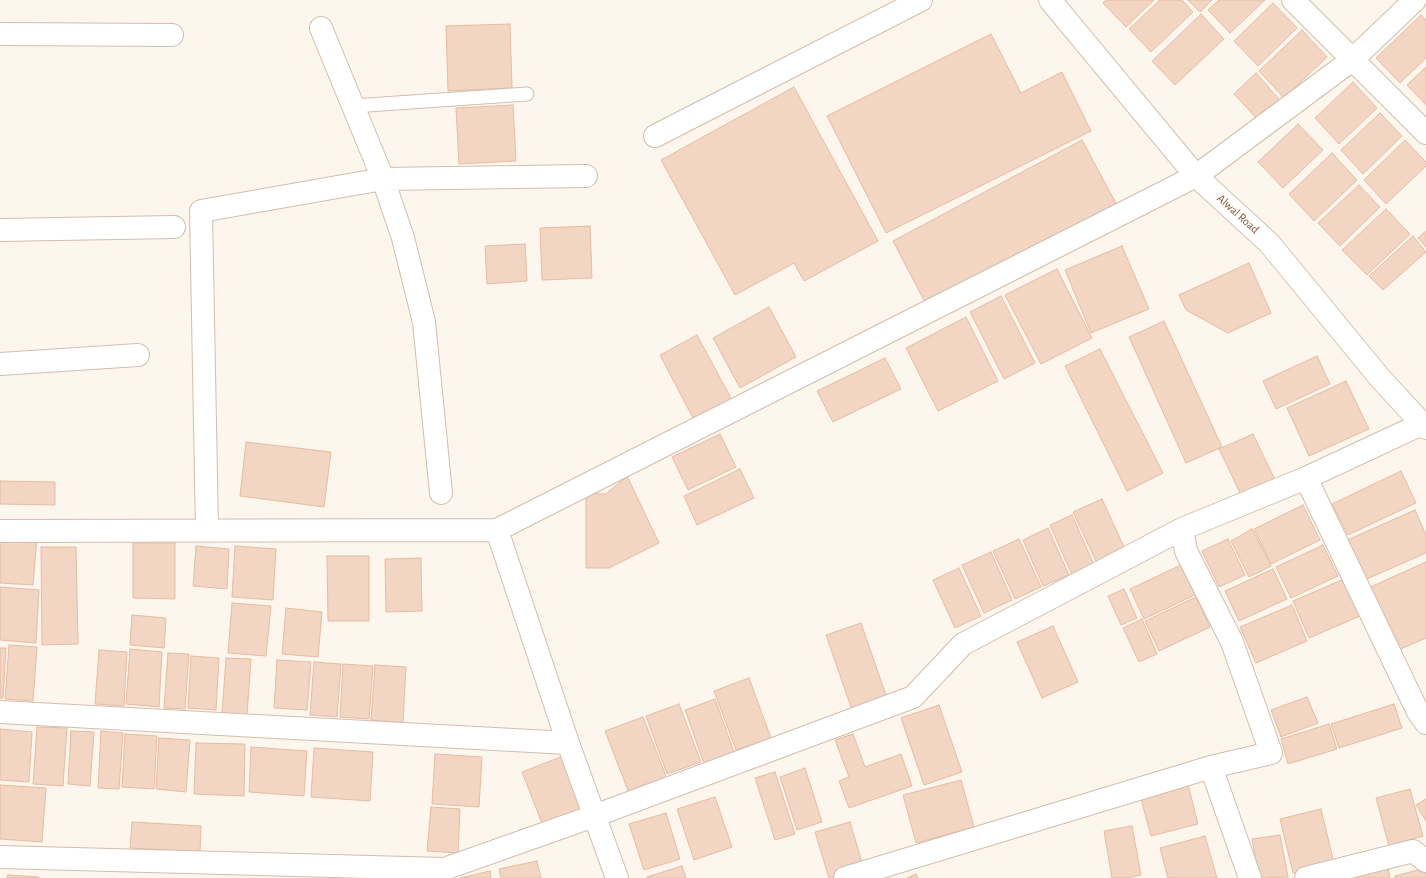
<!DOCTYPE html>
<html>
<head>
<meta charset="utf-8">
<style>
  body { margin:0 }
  canvas { display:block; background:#fdf6ec }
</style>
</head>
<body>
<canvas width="1426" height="878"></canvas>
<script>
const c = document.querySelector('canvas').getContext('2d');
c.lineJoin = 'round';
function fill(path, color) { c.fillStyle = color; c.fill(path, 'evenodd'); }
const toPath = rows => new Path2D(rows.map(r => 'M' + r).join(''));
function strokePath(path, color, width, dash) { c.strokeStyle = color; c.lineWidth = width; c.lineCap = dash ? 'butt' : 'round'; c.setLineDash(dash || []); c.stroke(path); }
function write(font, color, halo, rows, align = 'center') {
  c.font = font + ' "Alegreya Sans",sans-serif'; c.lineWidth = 4; c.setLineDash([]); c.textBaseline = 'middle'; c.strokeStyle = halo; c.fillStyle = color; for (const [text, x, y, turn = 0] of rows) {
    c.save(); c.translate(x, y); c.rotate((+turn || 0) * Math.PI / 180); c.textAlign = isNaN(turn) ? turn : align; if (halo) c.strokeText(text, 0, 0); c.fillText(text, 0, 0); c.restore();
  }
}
const building = toPath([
  [1106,0,1154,0,1126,27,1103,3,1106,0],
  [1160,0,1182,0,1193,12,1151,52,1129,29,1160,0],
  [1188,0,1212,0,1200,12,1188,0],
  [1219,0,1265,0,1230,33,1208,10,1219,0],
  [1273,3,1297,28,1258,66,1234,41,1273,3],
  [1201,14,1224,39,1175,85,1152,61,1201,14],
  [1421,15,1426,20,1426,58,1400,83,1376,58,1421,15],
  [510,24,512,88,448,91,446,26,510,24],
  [1302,30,1327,57,1284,98,1259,71,1302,30],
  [991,34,1021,93,1062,72,1091,131,886,233,827,116,991,34],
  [1426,67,1426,105,1407,85,1426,67],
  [1256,73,1280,100,1258,120,1234,94,1256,73],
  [1353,82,1377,108,1339,144,1315,118,1353,82],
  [794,87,878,241,804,281,794,263,735,295,661,160,794,87],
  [513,105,516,161,459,164,456,108,513,105],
  [1380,113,1402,136,1363,174,1341,150,1380,113],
  [1298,124,1323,150,1283,188,1258,162,1298,124],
  [1082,140,1118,207,928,308,893,241,1082,140],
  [1405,140,1426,162,1426,166,1386,204,1364,180,1405,140],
  [1332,153,1357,180,1314,221,1289,194,1332,153],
  [1359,185,1380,207,1340,246,1318,223,1359,185],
  [1386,209,1410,234,1367,275,1342,250,1386,209],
  [590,226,592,278,542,280,540,228,590,226],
  [1426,231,1426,247,1418,238,1426,231],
  [1413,236,1426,252,1383,290,1369,276,1413,236],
  [525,244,527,281,487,284,485,246,525,244],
  [1122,246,1149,309,1091,333,1065,270,1122,246],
  [1249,263,1271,313,1228,333,1186,310,1179,295,1249,263],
  [1057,269,1092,338,1041,364,1005,295,1057,269],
  [1001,296,1035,363,1004,379,970,312,1001,296],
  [769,307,796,357,740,388,713,338,769,307],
  [966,317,998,381,938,411,906,348,966,317],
  [1164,321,1222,447,1186,463,1129,337,1164,321],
  [697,335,732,400,694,420,660,355,697,335],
  [1100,349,1163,473,1127,491,1065,366,1100,349],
  [1317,356,1330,384,1276,409,1263,381,1317,356],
  [885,358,901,389,833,422,817,391,885,358],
  [1346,381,1369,429,1309,456,1287,408,1346,381],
  [720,434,736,467,688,490,672,457,720,434],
  [1253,434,1277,484,1243,499,1219,449,1253,434],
  [246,442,331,452,324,507,240,496,246,442],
  [740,469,754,498,697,525,684,496,740,469],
  [1401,471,1416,503,1348,535,1332,504,1401,471],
  [627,476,659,543,609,568,586,568,586,493,606,494,627,476],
  [0,481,55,482,55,505,0,504,0,481],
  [1102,499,1125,549,1096,561,1073,512,1102,499],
  [1303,505,1320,540,1271,564,1254,529,1303,505],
  [1415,510,1426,535,1426,553,1362,581,1345,541,1415,510],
  [1072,515,1094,565,1072,575,1050,525,1072,515],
  [1048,528,1069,575,1043,586,1023,540,1048,528],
  [1252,529,1271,566,1249,577,1231,541,1252,529],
  [0,534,37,536,33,585,0,583,0,534],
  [1019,539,1041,587,1015,599,993,551,1019,539],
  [1228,539,1245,575,1219,587,1202,551,1228,539],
  [133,543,175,543,175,599,133,598,133,543],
  [1323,545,1338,576,1291,598,1276,567,1323,545],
  [196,546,229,549,227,589,193,586,196,546],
  [235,546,276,549,273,600,232,597,235,546],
  [41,547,76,547,78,644,42,645,41,547],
  [991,552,1012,600,984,613,962,565,991,552],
  [327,556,369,556,369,621,328,621,327,556],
  [421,558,422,611,386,612,385,559,421,558],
  [1426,562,1426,638,1394,652,1366,589,1426,562],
  [1181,565,1195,595,1144,619,1130,589,1181,565],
  [959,568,981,616,955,628,933,580,959,568],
  [1273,569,1287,599,1239,621,1225,591,1273,569],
  [1344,579,1360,616,1309,638,1293,601,1344,579],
  [0,587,39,590,36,643,0,640,0,587],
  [1124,589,1137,618,1121,625,1108,596,1124,589],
  [1196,597,1210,627,1159,651,1145,621,1196,597],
  [232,603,271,606,266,656,228,653,232,603],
  [1292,605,1307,641,1256,663,1240,627,1292,605],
  [286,608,322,612,318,657,282,654,286,608],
  [132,615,166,618,164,648,130,645,132,615],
  [1142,619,1157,654,1139,662,1123,628,1142,619],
  [861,623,887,698,852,710,826,635,861,623],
  [1053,626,1078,682,1042,698,1017,642,1053,626],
  [9,645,37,647,33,701,5,699,9,645],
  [0,648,6,648,3,698,0,698,0,648],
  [130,649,162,652,159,707,126,704,130,649],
  [99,650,127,652,124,706,95,704,99,650],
  [168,653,189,654,185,709,164,708,168,653],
  [191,656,219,658,216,710,188,708,191,656],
  [226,658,251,659,247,715,222,713,226,658],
  [277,660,311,662,307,710,274,708,277,660],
  [314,662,341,664,337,717,310,715,314,662],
  [343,664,373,666,369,719,340,717,343,664],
  [375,665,406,667,403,723,371,720,375,665],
  [749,678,771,738,736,750,714,691,749,678],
  [1307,697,1318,723,1281,737,1271,710,1307,697],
  [715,699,735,755,705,766,685,710,715,699],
  [679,704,701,762,667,774,646,716,679,704],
  [1394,704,1402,728,1339,748,1331,724,1394,704],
  [939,705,962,772,924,785,901,718,939,705],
  [643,717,667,779,629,793,605,731,643,717],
  [1329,724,1337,749,1288,764,1281,739,1329,724],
  [37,727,67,728,63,786,33,784,37,727],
  [0,729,32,732,29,782,0,780,0,729],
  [71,731,94,732,90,786,68,784,71,731],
  [101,731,123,733,119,789,98,788,101,731],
  [125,734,157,736,154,789,122,787,125,734],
  [853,734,865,767,901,754,912,786,849,808,839,781,849,777,835,740,853,734],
  [159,738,190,740,186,792,156,789,159,738],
  [196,743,245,744,244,796,194,794,196,743],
  [251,747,307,751,304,796,249,792,251,747],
  [314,748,373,752,370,801,311,797,314,748],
  [435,754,482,757,479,807,432,804,435,754],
  [563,756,585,809,543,826,522,772,563,756],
  [805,768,822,822,797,830,780,777,805,768],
  [775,772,795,834,775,840,755,778,775,772],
  [961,780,974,827,916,843,903,795,961,780],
  [1187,780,1198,824,1151,836,1139,792,1187,780],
  [0,785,46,788,42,842,0,839,0,785],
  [1410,789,1423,836,1389,846,1376,798,1410,789],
  [715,797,732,847,694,860,677,809,715,797],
  [1426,799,1426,821,1416,805,1426,799],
  [431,807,460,809,458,853,427,851,431,807],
  [1321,809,1334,863,1293,873,1280,819,1321,809],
  [666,813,680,859,644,870,629,824,666,813],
  [132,822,201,826,200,852,130,848,132,822],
  [850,822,864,869,834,878,829,878,815,832,850,822],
  [1132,826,1141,875,1127,878,1112,878,1104,831,1132,826],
  [1280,835,1288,877,1259,878,1252,839,1280,835],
  [1205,836,1217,878,1168,878,1160,848,1205,836],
  [537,861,541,878,501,878,499,869,537,861],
  [682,866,686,878,647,878,647,877,682,866],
  [1388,867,1390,878,1353,878,1352,875,1388,867],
  [1426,868,1426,878,1395,878,1395,876,1426,868],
  [490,871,491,878,460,878,490,871],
  [916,874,918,878,907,878,916,874],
  [8,875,39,877,39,878,7,878,8,875]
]);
fill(building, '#f3d5c3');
strokePath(building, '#e6bba3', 1);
const service = toPath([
  [353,106,527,94]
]);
const minor = toPath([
  [1293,0,1426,133],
  [321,28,383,179,403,238,424,322,441,493],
  [0,34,172,35],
  [655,136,921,0],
  [0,230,174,227],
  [0,364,138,355],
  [1306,478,1418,712,1426,723],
  [1182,529,1186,551,1232,642,1271,753,1211,767,1250,878],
  [207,530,201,211,383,179,586,176],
  [497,530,568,743,617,878],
  [0,531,497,530,1196,176,1352,60,1415,0],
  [0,712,568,743],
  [0,857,444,869,594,816,913,697,963,644,1182,529,1306,478,1422,424],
  [845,878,1211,767],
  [1306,878,1413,851,1426,861]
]);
const secondary = toPath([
  [1050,0,1196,176,1269,243,1380,378,1426,428]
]);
strokePath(service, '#d1beb0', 15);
strokePath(minor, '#d1beb0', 24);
strokePath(secondary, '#d6c0b0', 24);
strokePath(service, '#fff', 13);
strokePath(minor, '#fff', 22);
strokePath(secondary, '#fff', 22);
write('12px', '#7a5c4d', '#fffaf3', [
  ["Alwal Road",1238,214,42]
]);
</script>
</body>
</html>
